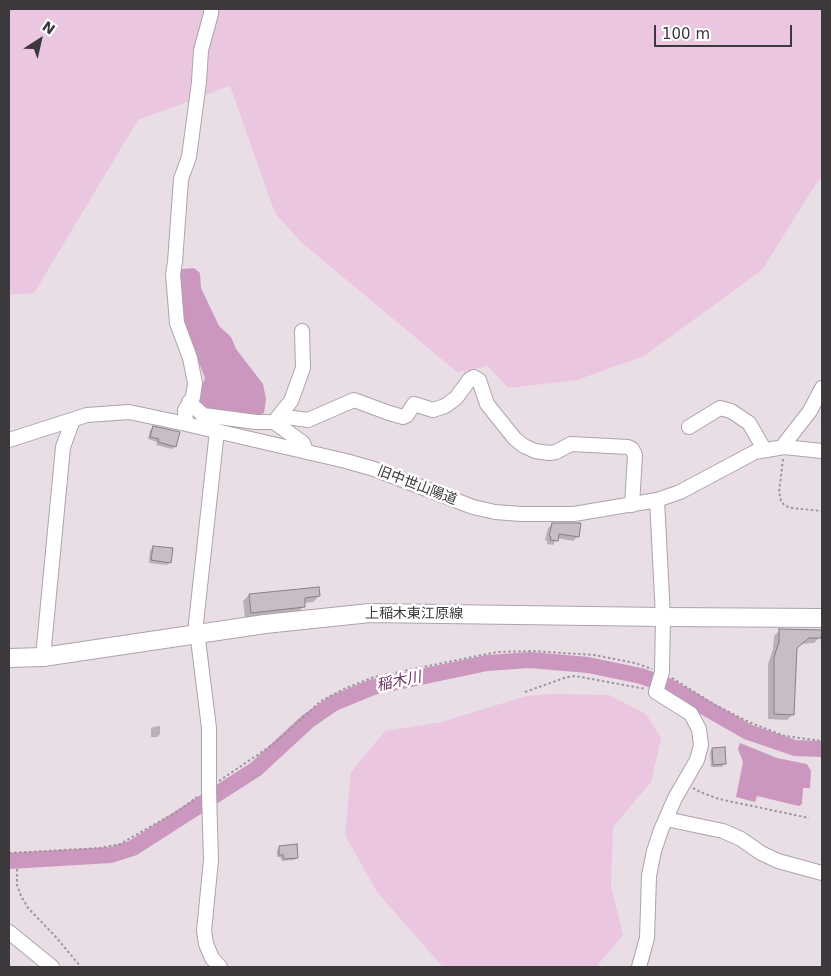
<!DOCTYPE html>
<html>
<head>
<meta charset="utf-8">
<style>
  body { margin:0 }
  #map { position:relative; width:831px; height:976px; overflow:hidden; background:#e9dee6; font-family:"DejaVu Sans",sans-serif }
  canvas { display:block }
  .frame { position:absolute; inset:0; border:10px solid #3c383b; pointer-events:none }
  .north { position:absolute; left:15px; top:15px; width:50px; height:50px; -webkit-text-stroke:4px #fff; paint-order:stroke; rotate:35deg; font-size:14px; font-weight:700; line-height:20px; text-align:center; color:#3c383b }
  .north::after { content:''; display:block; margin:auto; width:18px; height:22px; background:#3c383b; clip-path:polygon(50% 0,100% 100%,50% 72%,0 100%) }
  .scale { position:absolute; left:654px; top:25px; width:138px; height:22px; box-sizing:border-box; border:2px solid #3c383b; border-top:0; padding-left:6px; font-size:15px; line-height:18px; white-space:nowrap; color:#3c383b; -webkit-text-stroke:4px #fff; paint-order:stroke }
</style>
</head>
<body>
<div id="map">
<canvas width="831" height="976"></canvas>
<div class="frame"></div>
<div class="north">N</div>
<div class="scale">100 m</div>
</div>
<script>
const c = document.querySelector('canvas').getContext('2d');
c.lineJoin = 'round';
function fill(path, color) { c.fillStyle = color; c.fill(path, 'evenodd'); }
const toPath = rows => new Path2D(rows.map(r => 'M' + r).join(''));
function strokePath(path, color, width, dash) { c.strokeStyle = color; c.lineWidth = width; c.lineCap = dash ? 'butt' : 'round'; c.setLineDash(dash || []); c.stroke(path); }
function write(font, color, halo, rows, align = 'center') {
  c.font = font + ' "DejaVu Sans","Noto Sans JP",sans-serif'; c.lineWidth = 5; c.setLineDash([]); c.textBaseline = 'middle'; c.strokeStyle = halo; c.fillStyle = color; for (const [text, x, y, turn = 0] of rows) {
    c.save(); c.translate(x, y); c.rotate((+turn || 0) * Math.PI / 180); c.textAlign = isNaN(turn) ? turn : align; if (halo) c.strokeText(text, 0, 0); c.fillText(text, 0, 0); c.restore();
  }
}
fill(toPath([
  [9,9,822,9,822,182,819,179,762,270,644,356,577,380,508,388,488,366,457,372,301,242,275,213,230,86,138,120,34,293,9,295],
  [552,694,609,695,646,714,661,738,651,782,613,827,611,886,623,935,596,967,443,967,377,892,345,835,351,772,385,731,442,722,526,696]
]), '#eac6e0');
fill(toPath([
  [194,268,200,273,201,288,219,326,231,337,236,349,263,384,266,399,264,413,254,416,206,409,199,404,200,392,205,378,183,324,176,273,182,269],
  [740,743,777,758,807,764,811,771,810,788,803,788,802,804,799,806,757,796,755,802,736,797,743,762,738,749]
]), '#cc97bf');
fill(toPath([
  [153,427,175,446,172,449,156,445,157,442,148,439,150,430],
  [553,524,578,536,573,541,557,538,553,545,547,544,547,541,545,540,548,528],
  [153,547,170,562,167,565,149,563,150,550],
  [249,595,319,596,313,602,304,603,304,606,298,612,245,618,243,601],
  [780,630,820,637,814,643,801,644,796,648,793,714,787,720,768,719,768,664,773,649,774,636],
  [160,726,160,734,157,737,151,737,151,729,153,727],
  [712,749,724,764,722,767,711,767,710,752],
  [280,847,297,858,294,860,282,861,280,857,277,857,277,850]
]), '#0003');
strokePath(toPath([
  [9,861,111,855,133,848,256,769,308,721,334,703,373,687,487,663,530,660,588,665,641,676,666,685,748,732,795,748,822,749]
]), '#cc97bf', 16);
const building = toPath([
  [153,426,180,432,176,447,158,442,159,439,150,437,153,426],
  [552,523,581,523,579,537,559,534,558,541,550,540,551,537,549,536,552,523],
  [153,546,173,548,171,563,151,560,153,546],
  [319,587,320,596,305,598,305,607,251,613,249,594,319,587],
  [779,629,822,630,821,638,809,638,797,648,794,715,774,714,774,657,779,642,779,629],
  [725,747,726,764,713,765,712,748,725,747],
  [297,844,298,858,284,859,283,855,279,855,279,846,297,844]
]);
fill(building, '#c7bdc4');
strokePath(building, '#877e85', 1);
const minor = toPath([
  [189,402,203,415,256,422,274,422,303,443,306,451],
  [279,416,308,420,354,400,389,413,403,417,407,415,414,404,433,410,445,406,456,398,470,379,474,377,479,380,487,404,515,439,524,446,535,451,549,453,556,452,571,444,628,447,632,449,635,455,632,505],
  [274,422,291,401,303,368,302,331],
  [186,424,185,410,193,397,195,383,190,358,177,323,173,274,175,262,181,179,189,157,199,82,201,50,211,14,211,9],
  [689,427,720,408,731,411,749,423,764,449],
  [217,431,196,623,209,728,209,791,211,860,204,931,206,944,212,958,220,967],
  [9,440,87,415,129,412,186,424,346,461,374,469,473,507,495,512,521,514,574,514,657,500,680,492,755,452,784,447,822,451],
  [784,447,785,443,810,411,822,388],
  [43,657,63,447,73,420],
  [666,819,723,831,741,839,761,853,778,861,822,873],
  [9,932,52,967],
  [639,967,647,938,649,876,654,851,661,830,675,798,697,760,701,745,699,729,691,714,656,692,662,672,663,617,657,500]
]);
const major = toPath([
  [9,658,43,657,265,624,370,613,663,617,822,618]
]);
strokePath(minor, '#ada3aa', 16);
strokePath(major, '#ada3aa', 20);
strokePath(toPath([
  [783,459,779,492,781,501,785,506,792,508,822,511],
  [672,678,715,705,751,723,785,736,822,741],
  [525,692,567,677,575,676,646,689],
  [219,781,275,743,321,701,346,688,374,677,497,652,533,651,594,655,635,663,652,669],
  [693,788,700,792,719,799,809,818],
  [9,853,100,848,120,844,178,811,197,797],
  [17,869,17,885,21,896,28,908,55,936,81,967]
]), '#9e969c', 2, [2.5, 2.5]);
strokePath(minor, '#fff', 14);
strokePath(major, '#fff', 18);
write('14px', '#3c383b', '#fff', [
  ["旧中世山陽道",417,486,21],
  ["上稲木東江原線",414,614]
]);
write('italic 15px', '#6f3063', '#fff', [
  ["稲木川",399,682,-12]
]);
</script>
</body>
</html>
